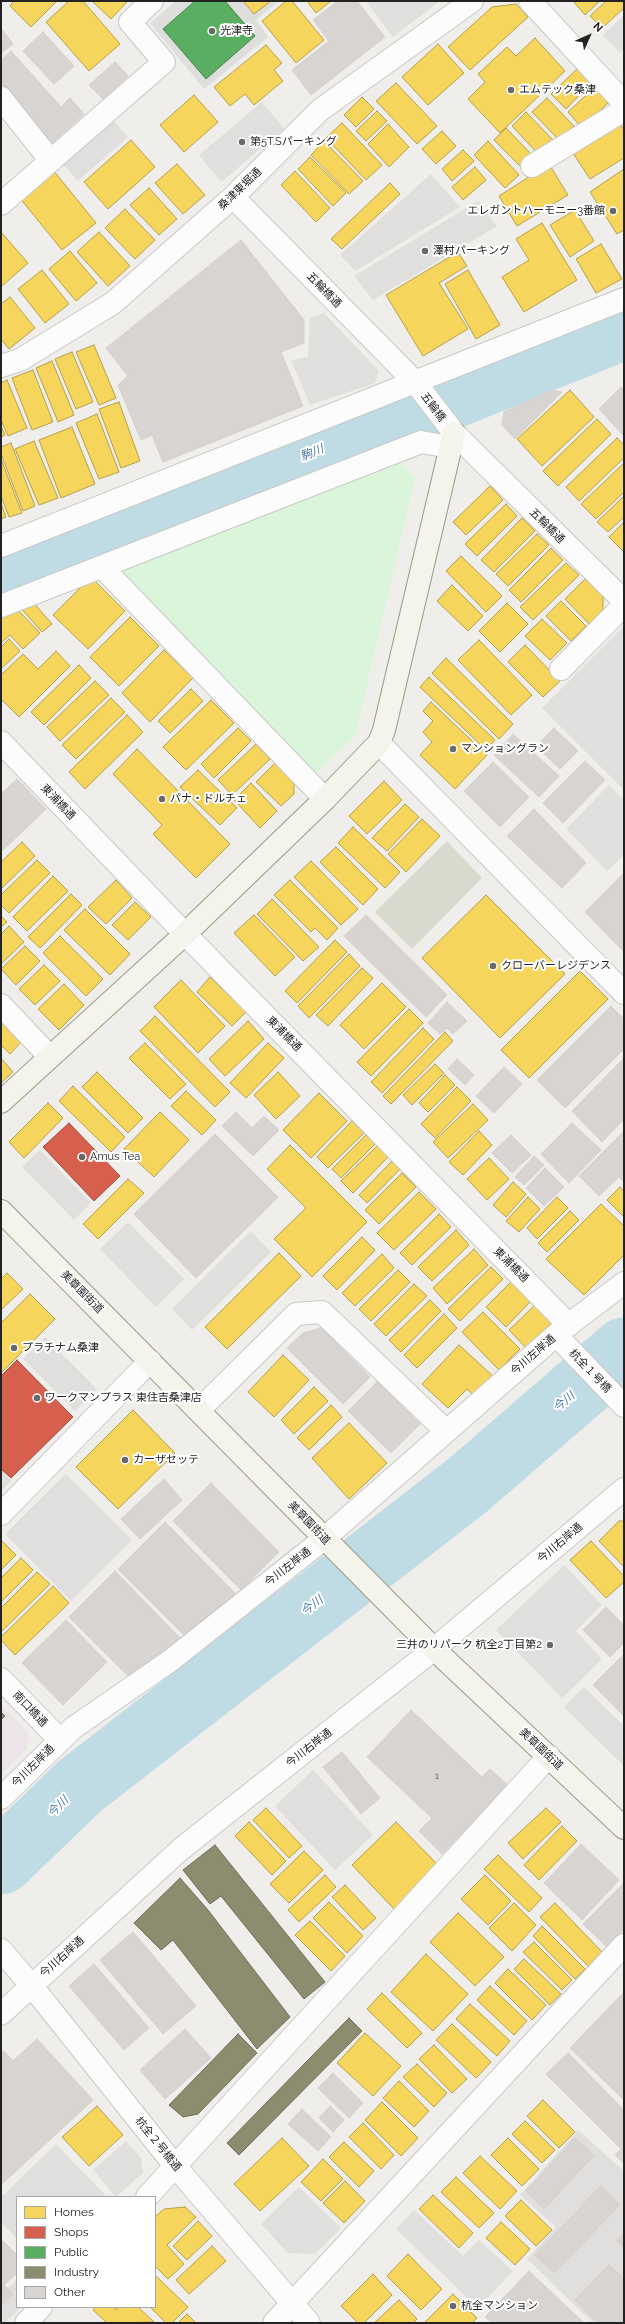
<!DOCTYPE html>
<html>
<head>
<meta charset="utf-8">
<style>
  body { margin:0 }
  #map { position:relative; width:625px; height:2324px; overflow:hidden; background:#f0eeeb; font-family:Raleway,sans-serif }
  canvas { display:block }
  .frame { position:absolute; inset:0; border:2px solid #222; pointer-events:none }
  .legend { position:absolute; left:16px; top:2196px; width:140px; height:112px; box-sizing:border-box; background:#fff; border:1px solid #a7a7a7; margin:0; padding:5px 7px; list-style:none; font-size:12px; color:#222 }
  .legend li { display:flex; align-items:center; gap:8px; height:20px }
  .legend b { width:20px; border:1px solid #a7a7a7 }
  .north { position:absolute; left:569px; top:16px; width:40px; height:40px; -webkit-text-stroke:3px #fff; paint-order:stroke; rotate:45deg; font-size:11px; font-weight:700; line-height:16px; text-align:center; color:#222 }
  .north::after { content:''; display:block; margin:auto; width:14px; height:18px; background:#222; clip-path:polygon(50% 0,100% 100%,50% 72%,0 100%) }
</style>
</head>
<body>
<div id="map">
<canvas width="625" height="2324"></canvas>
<div class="frame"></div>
<ul class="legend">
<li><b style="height:11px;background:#f6d55c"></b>Homes</li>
<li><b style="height:11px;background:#d6604d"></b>Shops</li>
<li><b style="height:11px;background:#5aae61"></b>Public</li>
<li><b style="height:11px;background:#8c8c6e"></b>Industry</li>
<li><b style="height:11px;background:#d7d4d2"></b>Other</li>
</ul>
<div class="north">N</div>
</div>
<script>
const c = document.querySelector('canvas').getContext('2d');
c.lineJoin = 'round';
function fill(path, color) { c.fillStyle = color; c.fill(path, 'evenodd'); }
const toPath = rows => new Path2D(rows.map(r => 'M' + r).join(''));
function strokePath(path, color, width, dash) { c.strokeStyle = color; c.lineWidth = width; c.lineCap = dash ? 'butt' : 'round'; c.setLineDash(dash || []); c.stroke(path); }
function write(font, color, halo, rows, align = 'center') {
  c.font = font + ' Raleway,"Noto Sans JP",sans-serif'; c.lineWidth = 4; c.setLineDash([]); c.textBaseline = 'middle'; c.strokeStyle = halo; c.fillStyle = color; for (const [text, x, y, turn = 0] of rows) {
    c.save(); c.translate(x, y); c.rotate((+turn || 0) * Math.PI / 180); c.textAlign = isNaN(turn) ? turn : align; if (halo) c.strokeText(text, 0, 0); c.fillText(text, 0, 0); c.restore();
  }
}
fill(toPath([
  [1,1705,28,1732,27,1749,1,1774]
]), '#ede4e9');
fill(toPath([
  [176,1,279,1,256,20,268,37,204,89,150,23]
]), '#dededc');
fill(toPath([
  [447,841,482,878,412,949,375,912]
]), '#d9d9cd');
fill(toPath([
  [398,459,415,478,355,736,319,771,315,772,116,568]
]), '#daf5da');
fill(toPath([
  [366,1,440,1,393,37],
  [624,15,624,49,620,53,603,35],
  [262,102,284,129,221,182,199,155],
  [110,117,128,137,78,181,60,161],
  [431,174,460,207,355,271,340,255],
  [478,201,497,226,373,300,354,276],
  [324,313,379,371,375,383,310,405,291,360,308,357,310,318],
  [623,627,624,628,624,790,542,708],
  [609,785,624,800,624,855,607,871,566,829],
  [40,1150,91,1203,74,1220,22,1167],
  [128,1222,184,1279,156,1307,100,1249],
  [251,1231,271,1252,192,1330,172,1309],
  [45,1337,97,1389,75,1411,23,1359],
  [1,1470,11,1481,1,1491],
  [66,1474,132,1540,71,1601,5,1534],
  [564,1565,602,1605,576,1631,602,1659,562,1698,496,1630],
  [584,1687,624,1726,624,1766,564,1707],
  [313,1770,373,1835,335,1870,275,1806],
  [578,2130,624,2171,624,2323,593,2323,527,2259,556,2227,520,2195],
  [126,2141,141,2158,143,2173,116,2197,93,2170],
  [56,2144,107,2197,17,2197,17,2239,1,2222,1,2197],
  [299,2187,341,2228,315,2254,288,2253,261,2224],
  [414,2210,463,2256,479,2240,513,2271,478,2308,396,2229],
  [17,2279,17,2307,21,2307,5,2323,1,2323,1,2295]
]), '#e0dfde');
const homes = toPath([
  [14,1,57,1,31,27,10,6,14,1],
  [69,1,83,1,120,44,89,71,46,22,69,1],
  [92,1,126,1,127,2,111,19,92,1],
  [243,1,271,1,254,14,243,1],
  [286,1,292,1,324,40,296,63,262,21,286,1],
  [307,1,331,1,316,13,307,1],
  [573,1,600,1,585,15,573,1],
  [606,1,624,1,624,8,602,28,590,16,606,1],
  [516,4,528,17,470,70,448,47,492,7,516,4],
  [535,38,565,71,500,133,468,99,485,82,478,74,507,47,516,56,535,38],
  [438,44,464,73,428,105,402,77,438,44],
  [266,45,282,63,274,70,283,81,254,105,245,94,230,106,214,87,266,45],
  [577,69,591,83,566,109,551,94,577,69],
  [396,83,437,126,417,144,376,101,396,83],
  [596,86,610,101,582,128,568,112,596,86],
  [194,95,218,122,184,152,160,125,194,95],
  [362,97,374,109,356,127,344,115,362,97],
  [547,98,574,126,559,140,532,112,547,98],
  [377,111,387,121,366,141,356,131,377,111],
  [526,112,553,140,538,154,512,126,526,112],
  [618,121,624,130,624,158,590,179,571,150,618,121],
  [342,123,382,165,366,180,326,138,342,123],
  [388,124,409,147,389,167,368,144,388,124],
  [506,128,533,156,521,167,494,140,506,128],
  [442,131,456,146,436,164,422,149,442,131],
  [131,140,155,167,108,209,84,182,131,140],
  [324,141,363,181,349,194,311,155,324,141],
  [488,141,519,175,505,188,474,155,488,141],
  [463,150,474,161,452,181,442,169,463,150],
  [310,157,346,193,333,206,298,169,310,157],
  [177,164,205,195,183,214,155,183,177,164],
  [549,164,568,195,517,226,499,196,549,164],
  [475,167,486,180,463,200,452,187,475,167],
  [624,169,624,230,617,234,590,192,624,169],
  [53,170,96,223,62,250,19,197,53,170],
  [295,171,330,208,316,222,281,185,295,171],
  [390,183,400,194,342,249,331,239,390,183],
  [149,188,177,219,159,235,130,205,149,188],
  [125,209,155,240,135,259,105,228,125,209],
  [575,210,594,241,570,257,550,225,575,210],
  [542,223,577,280,524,312,502,277,529,260,516,239,542,223],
  [1,232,28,263,1,287,1,232],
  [99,232,130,266,108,286,77,252,99,232],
  [601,244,622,279,596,293,576,259,601,244],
  [70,251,97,283,76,301,49,269,70,251],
  [458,252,467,266,439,283,468,329,423,356,386,295,458,252],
  [42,270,69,304,45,323,18,289,42,270],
  [468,270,500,325,476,339,445,284,468,270],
  [10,297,35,328,9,349,1,339,1,304,10,297],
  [94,345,116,398,99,405,76,352,94,345],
  [72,352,93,402,76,409,55,359,72,352],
  [52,361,74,415,58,422,36,368,52,361],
  [33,370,53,422,32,430,12,378,33,370],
  [7,380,27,428,8,436,1,420,1,383,7,380],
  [570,390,594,417,542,466,517,439,570,390],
  [119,402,140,461,121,468,99,409,119,402],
  [97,414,119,472,99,479,76,423,97,414],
  [597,419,611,434,558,486,543,471,597,419],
  [1,426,5,435,1,437,1,426],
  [72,427,95,484,61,498,39,440,72,427],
  [617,438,624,445,624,458,579,501,566,487,617,438],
  [34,441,58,498,39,505,15,449,34,441],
  [11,443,35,506,23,511,1,454,1,447,11,443],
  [1,459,22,513,9,517,1,496,1,459],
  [624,463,624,492,596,519,581,504,624,463],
  [490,486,503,500,466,535,453,522,490,486],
  [624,496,624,517,608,532,597,522,624,496],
  [1,503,6,517,1,519,1,503],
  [506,504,517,516,477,556,465,544,506,504],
  [522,518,535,531,494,572,481,560,522,518],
  [624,522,624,552,609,537,624,522],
  [537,534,549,545,508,586,496,574,537,534],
  [551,548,563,560,521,602,509,590,551,548],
  [461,556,502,596,486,612,446,571,461,556],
  [566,563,579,575,533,620,520,607,566,563],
  [91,577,125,611,88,649,53,615,91,577],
  [585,579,603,596,603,610,589,624,565,599,585,579],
  [452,585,483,616,468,631,437,601,452,585],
  [32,601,52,624,42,632,18,605,32,601],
  [561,601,586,626,571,641,546,616,561,601],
  [507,603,528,624,500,652,479,631,507,603],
  [14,606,40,633,23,649,10,635,1,643,1,612,14,606],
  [130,617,159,646,119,686,90,657,130,617],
  [542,619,567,643,550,660,525,636,542,619],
  [9,639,20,651,1,669,1,647,9,639],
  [479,640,532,695,511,715,458,660,479,640],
  [525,645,560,681,543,697,508,662,525,645],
  [164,650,193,678,150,722,122,693,164,650],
  [56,651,70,666,19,717,1,699,1,675,23,654,38,669,56,651],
  [446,658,513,724,499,739,432,673,446,658],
  [79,665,91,678,44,725,31,712,79,665],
  [429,677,495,740,486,750,420,687,429,677],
  [95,681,109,695,60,741,47,727,95,681],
  [191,689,203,701,170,733,158,721,191,689],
  [111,698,125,712,76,759,62,745,111,698],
  [211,700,234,723,186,770,163,747,211,700],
  [431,702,487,755,455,789,420,755,432,742,423,732,433,721,423,711,431,702],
  [127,715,143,732,85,789,69,772,127,715],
  [238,728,251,741,214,778,201,764,238,728],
  [256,744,270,759,232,795,218,780,256,744],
  [137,749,230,844,196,878,153,834,162,825,113,774,137,749],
  [275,763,294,783,294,794,281,806,256,782,275,763],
  [198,770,237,808,220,825,180,787,198,770],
  [384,781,402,800,367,834,349,816,384,781],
  [251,783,277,811,260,828,234,800,251,783],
  [405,804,419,817,387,851,372,838,405,804],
  [422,819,440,836,406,872,388,854,422,819],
  [353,827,400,872,385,888,338,843,353,827],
  [22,842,35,856,1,889,1,862,22,842],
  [336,847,378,889,363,905,320,862,336,847],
  [37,860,50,873,9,913,1,905,1,895,37,860],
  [311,861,358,909,341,925,294,877,311,861],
  [53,876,68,891,27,931,13,917,53,876],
  [116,880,132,898,106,924,88,907,116,880],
  [290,880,338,928,327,940,315,928,311,932,274,895,290,880],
  [71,894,82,905,40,948,28,937,71,894],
  [486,895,565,974,500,1038,422,958,486,895],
  [272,899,319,947,303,961,257,914,272,899],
  [135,902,151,917,128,940,112,925,135,902],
  [85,909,130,954,110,975,64,930,85,909],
  [254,915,295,957,275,976,234,933,254,915],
  [1,916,7,922,1,927,1,916],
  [9,926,24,942,1,964,1,934,9,926],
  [60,936,103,979,86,996,43,953,60,936],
  [335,940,347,952,297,1003,285,991,335,940],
  [25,946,40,961,16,985,1,969,25,946],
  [349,954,360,966,309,1018,298,1006,349,954],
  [44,965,60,981,35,1005,19,989,44,965],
  [362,968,373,978,328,1026,316,1015,362,968],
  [580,971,608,999,529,1078,501,1050,580,971],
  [210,977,246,1012,232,1026,197,992,210,977],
  [181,980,225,1026,198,1053,154,1007,181,980],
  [382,983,406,1007,364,1049,340,1025,382,983],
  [64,984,84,1005,59,1030,38,1009,64,984],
  [409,1009,423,1023,371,1076,357,1062,409,1009],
  [155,1016,230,1092,215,1107,140,1031,155,1016],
  [1,1020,22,1041,10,1054,1,1045,1,1020],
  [248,1021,264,1039,225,1076,209,1059,248,1021],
  [423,1028,434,1039,382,1093,371,1082,423,1028],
  [445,1032,453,1041,391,1104,383,1096,445,1032],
  [145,1043,186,1084,170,1099,129,1058,145,1043],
  [268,1043,284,1058,246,1098,230,1083,268,1043],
  [1,1058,13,1072,1,1083,1,1058],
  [435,1064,444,1073,412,1105,403,1095,435,1064],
  [97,1072,143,1118,128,1133,82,1087,97,1072],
  [278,1072,300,1096,276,1119,254,1095,278,1072],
  [445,1075,455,1085,428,1112,419,1103,445,1075],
  [73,1086,125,1137,111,1152,59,1101,73,1086],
  [457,1087,471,1101,435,1138,421,1124,457,1087],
  [186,1091,216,1120,202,1135,171,1106,186,1091],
  [319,1093,347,1121,311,1158,283,1130,319,1093],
  [48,1103,63,1118,24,1158,9,1142,48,1103],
  [473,1104,488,1120,448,1158,433,1142,473,1104],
  [160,1112,189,1140,154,1177,124,1149,160,1112],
  [352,1121,364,1133,328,1168,317,1157,352,1121],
  [479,1131,492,1145,463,1175,449,1162,479,1131],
  [366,1135,375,1144,341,1178,332,1169,366,1135],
  [290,1145,367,1222,312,1277,274,1239,306,1208,267,1169,290,1145],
  [377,1146,388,1157,353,1193,341,1181,377,1146],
  [489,1158,509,1179,487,1200,467,1179,489,1158],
  [393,1160,401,1168,367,1203,359,1195,393,1160],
  [402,1173,416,1187,379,1224,365,1210,402,1173],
  [128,1179,144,1193,98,1239,83,1224,128,1179],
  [513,1182,526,1194,506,1217,493,1205,513,1182],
  [620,1187,624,1192,624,1217,607,1200,620,1187],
  [419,1192,436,1209,394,1250,377,1233,419,1192],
  [528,1197,540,1209,519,1232,506,1221,528,1197],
  [557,1197,568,1208,537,1239,527,1228,557,1197],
  [601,1204,624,1226,624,1255,584,1295,546,1259,601,1204],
  [570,1211,579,1220,547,1252,538,1243,570,1211],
  [439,1214,451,1227,412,1265,400,1253,439,1214],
  [456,1230,469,1245,432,1281,418,1267,456,1230],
  [362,1237,375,1250,337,1290,323,1276,362,1237],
  [474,1249,488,1265,447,1304,433,1288,474,1249],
  [279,1253,301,1276,227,1349,205,1327,279,1253],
  [382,1254,394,1268,355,1306,342,1293,382,1254],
  [491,1267,503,1279,460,1321,448,1309,491,1267],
  [398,1270,410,1282,371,1321,359,1309,398,1270],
  [7,1273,23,1289,1,1310,1,1279,7,1273],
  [511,1282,531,1301,506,1327,486,1307,511,1282],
  [414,1284,427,1296,386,1336,374,1324,414,1284],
  [30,1294,55,1319,1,1373,1,1323,30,1294],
  [430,1300,441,1311,401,1352,389,1340,430,1300],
  [536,1304,553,1322,526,1348,509,1330,536,1304],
  [483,1312,520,1349,499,1370,462,1332,483,1312],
  [444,1314,457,1328,417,1368,404,1355,444,1314],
  [459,1345,494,1377,475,1397,467,1389,448,1408,422,1384,459,1345],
  [283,1355,309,1380,274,1417,248,1392,283,1355],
  [314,1387,328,1401,294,1434,281,1420,314,1387],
  [331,1405,342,1417,309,1450,297,1438,331,1405],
  [133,1410,175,1453,118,1509,76,1467,133,1410],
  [349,1423,387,1463,349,1499,312,1458,349,1423],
  [619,1521,624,1521,624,1567,599,1541,619,1521],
  [1,1540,16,1555,1,1570,1,1540],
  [591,1541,624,1576,624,1582,606,1598,570,1560,591,1541],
  [21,1558,33,1570,1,1602,1,1578,21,1558],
  [37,1572,50,1584,1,1632,1,1608,37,1572],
  [53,1586,69,1603,15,1655,1,1640,1,1637,53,1586],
  [266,1808,302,1846,289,1858,253,1820,266,1808],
  [546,1808,561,1822,523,1859,508,1843,546,1808],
  [249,1822,286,1861,272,1875,235,1836,249,1822],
  [396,1822,440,1867,396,1911,352,1865,396,1822],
  [562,1826,577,1841,539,1880,524,1865,562,1826],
  [304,1851,323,1870,289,1903,270,1884,304,1851],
  [498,1855,542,1898,529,1912,484,1869,498,1855],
  [325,1875,336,1887,299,1922,288,1910,325,1875],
  [485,1875,511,1901,488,1925,461,1899,485,1875],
  [345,1885,376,1918,363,1930,332,1897,345,1885],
  [329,1902,363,1936,347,1953,313,1918,329,1902],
  [514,1903,536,1925,512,1951,489,1928,514,1903],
  [555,1903,603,1953,589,1967,540,1917,555,1903],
  [458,1913,504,1957,475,1986,430,1942,458,1913],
  [310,1921,345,1956,331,1971,295,1935,310,1921],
  [542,1926,585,1969,575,1979,533,1936,542,1926],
  [534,1942,572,1980,562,1990,523,1952,534,1942],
  [426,1954,468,1994,433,2031,391,1992,426,1954],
  [524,1959,561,1994,550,2005,514,1969,524,1959],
  [508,1969,546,2005,532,2020,495,1983,508,1969],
  [490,1986,527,2021,514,2035,477,2000,490,1986],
  [382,1993,422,2033,407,2048,367,2009,382,1993],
  [470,2004,510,2041,497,2056,456,2019,470,2004],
  [452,2024,491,2062,476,2078,436,2040,452,2024],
  [365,2033,401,2066,373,2096,337,2063,365,2033],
  [434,2045,467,2079,452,2093,419,2059,434,2045],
  [417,2064,447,2093,434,2107,403,2077,417,2064],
  [399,2081,429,2111,414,2127,383,2098,399,2081],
  [543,2100,575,2132,559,2148,527,2116,543,2100],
  [382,2102,418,2138,401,2156,365,2120,382,2102],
  [97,2106,123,2135,89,2166,62,2137,97,2106],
  [525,2121,555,2150,542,2163,512,2134,525,2121],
  [363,2123,394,2155,381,2169,349,2137,363,2123],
  [282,2138,309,2166,260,2211,234,2184,282,2138],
  [508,2138,539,2169,522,2186,491,2155,508,2138],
  [344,2142,374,2171,359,2187,329,2157,344,2142],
  [480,2156,517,2191,500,2209,463,2173,480,2156],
  [323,2159,343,2179,321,2201,301,2182,323,2159],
  [456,2177,494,2213,479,2228,441,2192,456,2177],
  [345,2181,365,2201,344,2223,323,2203,345,2181],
  [433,2195,473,2233,459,2248,419,2209,433,2195],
  [521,2200,552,2230,536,2246,505,2216,521,2200],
  [185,2207,196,2217,167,2245,184,2264,168,2279,155,2266,155,2217,164,2209,185,2207],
  [198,2221,212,2236,187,2260,173,2246,198,2221],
  [501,2222,530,2249,515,2265,486,2238,501,2222],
  [212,2246,226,2261,189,2294,176,2280,212,2246],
  [408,2254,442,2289,421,2310,387,2276,408,2254],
  [373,2274,392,2295,364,2323,358,2323,341,2306,373,2274],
  [155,2275,188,2307,172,2323,166,2323,150,2307,155,2307,155,2275],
  [453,2294,477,2318,472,2323,424,2323,453,2294],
  [399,2300,417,2319,413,2323,374,2323,399,2300],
  [96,2307,113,2307,116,2310,118,2307,138,2307,154,2322,107,2323,93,2310,96,2307],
  [187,2314,196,2323,178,2323,187,2314]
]);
fill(homes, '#f6d55c');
strokePath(homes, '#b69f4b', 1);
const shops = toPath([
  [69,1123,120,1176,94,1201,43,1147,69,1123],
  [17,1360,73,1417,11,1478,1,1469,1,1376,17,1360]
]);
fill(shops, '#d6604d');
strokePath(shops, '#a04d40', 1);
const public = toPath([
  [195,1,225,1,255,36,206,79,163,29,195,1]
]);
fill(public, '#5aae61');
strokePath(public, '#49844e', 1);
const industry = toPath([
  [1,1712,5,1716,1,1720,1,1712],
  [215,1845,325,1982,304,1999,221,1896,210,1904,183,1870,215,1845],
  [180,1878,208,1910,290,2017,257,2049,173,1940,161,1950,134,1923,180,1878],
  [349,2018,362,2031,239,2155,227,2143,349,2018],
  [238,2034,257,2053,198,2114,183,2117,169,2105,238,2034]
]);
fill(industry, '#8c8c6e');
strokePath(industry, '#6c6c57', 1);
strokePath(toPath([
  [1,578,624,327],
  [1,1862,80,1786,468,1485,624,1350]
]), '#bfdbe3', 65);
const building = toPath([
  [338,1,357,1,385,37,311,95,292,70,329,41,313,20,338,1],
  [1,28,13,44,1,53,1,28],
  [43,32,74,66,54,84,23,51,43,32],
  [11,51,61,107,70,98,84,114,51,144,1,87,1,60,11,51],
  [115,62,128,76,103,99,89,85,115,62],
  [241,240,304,320,304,343,281,352,303,406,163,462,152,435,141,440,118,385,128,376,106,348,241,240],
  [621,387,624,390,624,436,599,409,621,387],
  [551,390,562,392,515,439,502,425,504,412,551,390],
  [554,728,578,751,560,769,536,746,554,728],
  [513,734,559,776,539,797,494,755,513,734],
  [585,761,605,780,563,823,543,803,585,761],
  [493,762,529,797,500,827,464,791,493,762],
  [17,779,46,809,1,852,1,794,17,779],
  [534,809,586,863,562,888,507,836,534,809],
  [624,873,624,952,585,912,624,873],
  [366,915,447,995,426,1017,344,936,366,915],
  [447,1002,467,1021,453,1034,447,1028,440,1034,428,1023,447,1002],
  [611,1006,624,1019,624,1049,565,1108,537,1080,611,1006],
  [624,1058,624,1119,602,1142,572,1111,624,1058],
  [457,1059,474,1075,465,1085,448,1069,457,1059],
  [504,1067,522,1084,494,1113,476,1096,504,1067],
  [236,1112,252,1128,264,1116,279,1130,253,1156,222,1126,236,1112],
  [572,1123,601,1150,569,1183,541,1154,572,1123],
  [624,1131,624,1182,619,1177,599,1196,579,1176,624,1131],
  [215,1134,278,1197,196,1278,134,1214,215,1134],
  [511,1135,531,1155,512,1173,492,1153,511,1135],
  [534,1156,544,1165,524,1185,515,1177,534,1156],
  [545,1168,564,1187,544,1206,526,1188,545,1168],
  [321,1328,370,1377,343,1404,287,1348,303,1333,321,1328],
  [377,1382,420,1424,391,1453,348,1411,377,1382],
  [164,1479,182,1500,140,1539,121,1519,164,1479],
  [211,1483,279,1552,241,1590,173,1521,211,1483],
  [165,1522,235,1593,188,1639,118,1569,165,1522],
  [115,1571,181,1639,129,1677,69,1617,115,1571],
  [606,1607,624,1625,624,1643,610,1657,583,1630,606,1607],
  [66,1620,107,1662,63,1705,22,1663,66,1620],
  [624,1654,624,1716,593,1685,624,1654],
  [411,1710,482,1777,490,1769,508,1785,442,1854,419,1831,432,1818,367,1757,411,1710],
  [342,1752,380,1798,361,1814,323,1767,342,1752],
  [581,1844,619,1880,582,1920,544,1883,581,1844],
  [624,1883,624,1929,607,1947,583,1924,624,1883],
  [133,1932,196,2006,163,2034,100,1960,133,1932],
  [94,1964,149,2028,124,2050,69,1986,94,1964],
  [624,1992,624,2100,570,2048,624,1992],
  [185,2029,211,2058,165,2099,140,2070,185,2029],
  [37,2039,93,2100,2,2184,1,2054,4,2051,13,2061,37,2039],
  [568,2053,624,2110,624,2163,615,2155,621,2149,546,2074,568,2053],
  [333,2073,363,2103,349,2118,318,2088,333,2073],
  [330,2106,344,2120,333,2132,319,2118,330,2106],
  [302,2109,331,2137,318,2151,288,2124,302,2109],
  [575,2138,594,2155,544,2209,526,2191,575,2138],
  [601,2186,620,2205,554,2273,535,2255,601,2186],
  [624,2233,624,2248,617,2241,624,2233],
  [1,2239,17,2255,17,2273,4,2285,13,2294,1,2305,1,2239],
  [609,2265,624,2279,624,2323,598,2323,575,2300,609,2265],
  [529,2271,584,2323,492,2323,485,2317,529,2271]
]);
fill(building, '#d7d4d2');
strokePath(building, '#d3d0cc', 1);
const lane = toPath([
  [1,98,51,161],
  [532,166,624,110],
  [1,204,164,62,130,22,152,1],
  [1,606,421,442,450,447],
  [561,669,624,605],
  [1,1005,50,1057],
  [199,1410,296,1314,322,1312,446,1431],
  [1,1514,150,1361]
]);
const street = toPath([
  [530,1,624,103],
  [233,197,415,382,454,433,624,601],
  [1,366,20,360,113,303,233,197,320,110,472,1],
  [1,546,624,299],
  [102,567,325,799],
  [1,742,185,934,569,1325],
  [379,743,624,993],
  [556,1335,624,1406],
  [1,1679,60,1740],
  [1,1798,73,1728,170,1661,325,1538,563,1329,624,1283],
  [1,1950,31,1985,176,2167,309,2323],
  [1,2014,181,1849,434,1649,624,1489],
  [147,2197,549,1756],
  [26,2323,41,2307],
  [274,2323,624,1945]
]);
const secondary = toPath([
  [1,1102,185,934,325,799,379,743,384,730,454,433],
  [1,1211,434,1649,624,1828]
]);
strokePath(lane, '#c9c8c7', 24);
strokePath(street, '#c9c8c7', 24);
strokePath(secondary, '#999a82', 24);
strokePath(lane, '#fdfcfc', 22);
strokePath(street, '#fdfcfc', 22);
strokePath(secondary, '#f4f4ed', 22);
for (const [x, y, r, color] of [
  [212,31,4,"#6a6968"],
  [511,90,4,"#6a6968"],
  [242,142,4,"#6a6968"],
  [613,211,4,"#6a6968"],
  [425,251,4,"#6a6968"],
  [453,749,4,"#6a6968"],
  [162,799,4,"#6a6968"],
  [493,966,4,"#6a6968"],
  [82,1157,4,"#6a6968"],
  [14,1348,4,"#6a6968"],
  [37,1398,4,"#6a6968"],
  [125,1460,4,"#6a6968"],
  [550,1645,4,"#6a6968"],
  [453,2306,4,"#6a6968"]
]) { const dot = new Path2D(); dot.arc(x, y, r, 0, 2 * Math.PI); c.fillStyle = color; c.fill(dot); strokePath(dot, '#fff', 1.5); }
write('9px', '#4f4e4e', null, [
  ["1",437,1776]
]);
write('11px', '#222', '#fff', [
  ["光津寺",220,31],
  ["エムテック桑津",519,90],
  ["第5T.Sパーキング",250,142],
  ["エレガントハーモニー3番館",605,211,"right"],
  ["澤村パーキング",433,251],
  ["マンショングラン",461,749],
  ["パナ・ドルチェ",170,799],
  ["クローバーレジデンス",501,966],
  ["Amus Tea",90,1157],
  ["プラチナム桑津",22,1348],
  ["ワークマンプラス 東住吉桑津店",45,1398],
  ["カーザセッテ",133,1460],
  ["三井のリパーク 杭全2丁目第2",542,1645,"right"],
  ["杭全マンション",461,2306]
], 'left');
write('11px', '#222', '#fff', [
  ["桑津東堀通",240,189,-44],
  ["五輪橋通",324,290,46],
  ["五輪橋",433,407,53],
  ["五輪橋通",547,526,45],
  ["東浦橋通",58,802,46],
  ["東浦橋通",284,1034,45],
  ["東浦橋通",511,1265,45],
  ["美章園街道",82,1292,45],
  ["今川左岸通",533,1355,-41],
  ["杭全１号橋",590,1371,46],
  ["美章園街道",309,1523,46],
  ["今川右岸通",560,1543,-40],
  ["今川左岸通",288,1567,-38],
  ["南口橋通",30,1709,46],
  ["今川右岸通",309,1748,-38],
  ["美章園街道",541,1749,43],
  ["今川左岸通",33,1766,-45],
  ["今川右岸通",62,1957,-42],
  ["杭全２号橋通",158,2144,51]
]);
write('italic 12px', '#4a7aab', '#fff', [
  ["駒川",312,453,-22],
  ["今川",564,1402,-41],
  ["今川",312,1606,-38],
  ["今川",58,1807,-44]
]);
</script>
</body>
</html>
